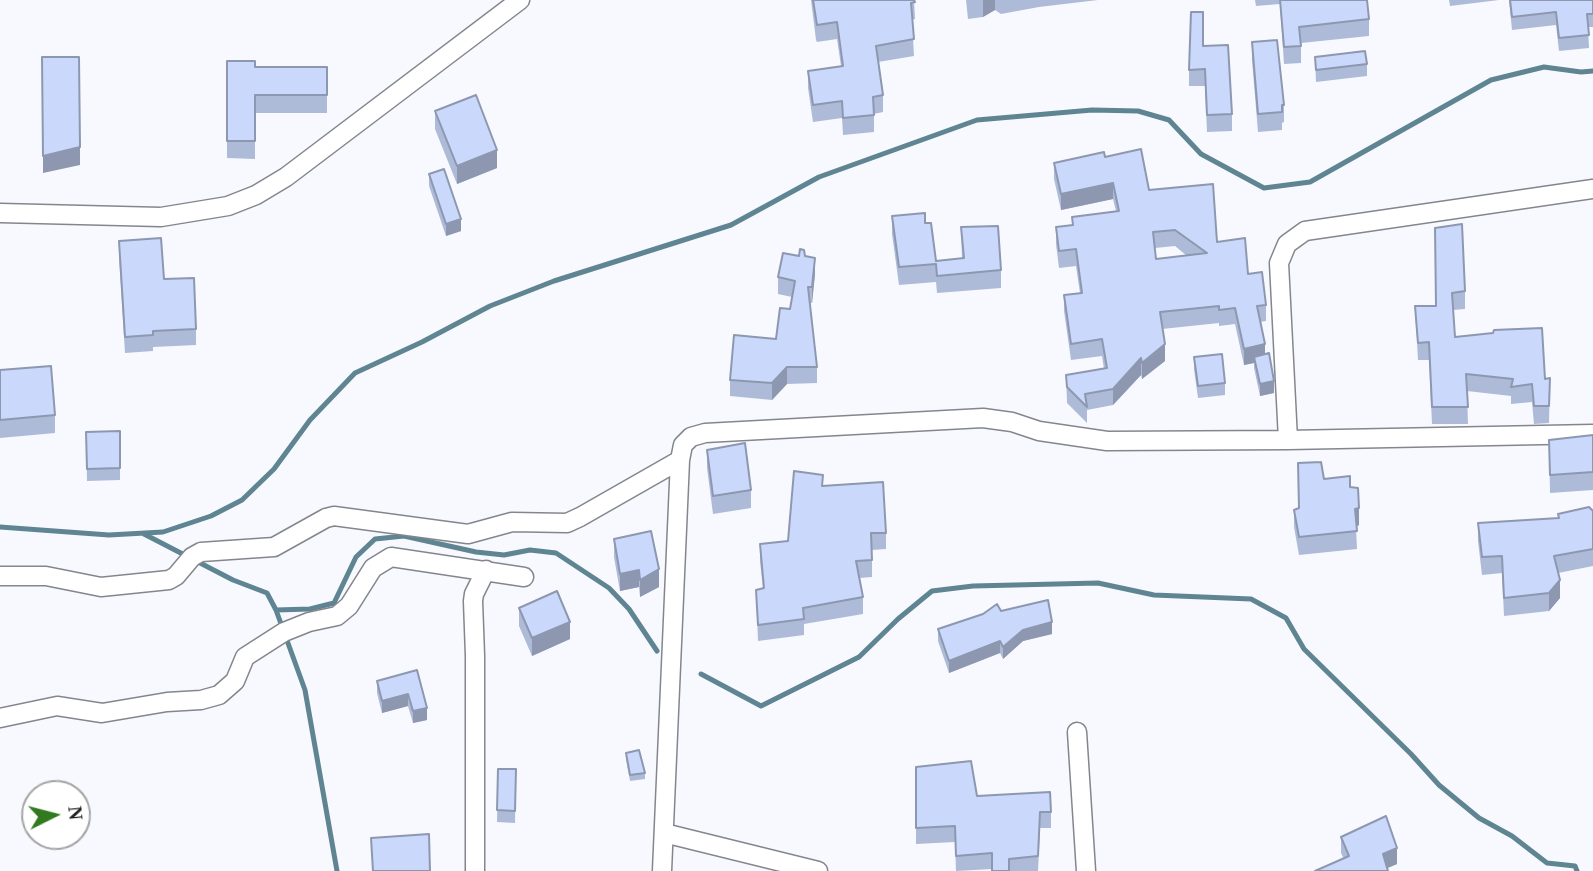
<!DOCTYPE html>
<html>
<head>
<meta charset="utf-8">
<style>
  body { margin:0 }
  #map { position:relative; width:1593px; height:871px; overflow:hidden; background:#f7f9fe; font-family:"Times New Roman",serif }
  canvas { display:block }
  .north { position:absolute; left:21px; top:780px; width:70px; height:70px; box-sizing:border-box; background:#fff; border:2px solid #a4a5a5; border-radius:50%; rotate:84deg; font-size:19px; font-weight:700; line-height:28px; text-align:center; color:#1b1d1f }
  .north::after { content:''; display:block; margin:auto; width:24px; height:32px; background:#327a1f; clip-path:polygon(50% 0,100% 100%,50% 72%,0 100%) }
</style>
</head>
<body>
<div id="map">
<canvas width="1593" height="871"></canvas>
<div class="north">N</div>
</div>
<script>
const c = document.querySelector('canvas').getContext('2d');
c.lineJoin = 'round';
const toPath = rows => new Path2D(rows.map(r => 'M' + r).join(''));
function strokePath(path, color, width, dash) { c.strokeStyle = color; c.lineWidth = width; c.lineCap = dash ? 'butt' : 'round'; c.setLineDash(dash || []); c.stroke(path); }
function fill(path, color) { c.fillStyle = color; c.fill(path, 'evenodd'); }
strokePath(toPath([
  [0,527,109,535,163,532,211,516,242,500,274,469,310,420,355,373,422,342,490,306,554,281,731,225,819,177,977,120,1092,110,1138,111,1169,120,1201,154,1264,188,1310,182,1491,80,1544,67,1581,72,1593,71],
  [144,534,233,580,267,593,276,610,305,690,337,871],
  [276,610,310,609,334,603,356,557,375,539,404,536,476,552,504,555,530,550,556,553,609,588,629,609,657,651],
  [701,674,761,706,859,657,898,619,932,591,973,586,1098,583,1154,595,1251,599,1286,618,1304,649,1411,754,1439,785,1479,818,1512,836,1547,863,1575,866,1577,871]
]), '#5f8592', 5);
const minor = toPath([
  [0,213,161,217,228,206,256,195,286,177,520,0],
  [1288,440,1279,263,1287,244,1305,231,1593,189],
  [0,576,46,576,101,587,169,580,176,576,192,557,201,552,274,547,326,518,334,516,468,534,512,522,567,523,580,517,680,460],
  [0,718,57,706,102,713,167,702,201,700,219,695,235,681,245,657,284,632,309,622,337,616,349,606,373,568,391,557,524,577],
  [1077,732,1086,871],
  [664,833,818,871],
  [475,871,475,656,473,601,474,594,486,570],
  [662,871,680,460,683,445,691,437,705,433,983,418,1012,422,1039,431,1107,441,1288,440,1593,434]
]);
strokePath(minor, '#83868d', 21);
strokePath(minor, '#fff', 18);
fill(toPath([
  [811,0,914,0,915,19,912,20,914,56,878,62,883,95,883,112,874,114,874,132,843,135,842,118,813,122,808,88,808,71,841,66,837,39,817,42,816,40],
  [966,0,1098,0,1039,7,1001,14,995,10,983,17,968,19],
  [1255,0,1367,0,1369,19,1369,36,1301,43,1301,63,1284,64,1280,4,1256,6],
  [1449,0,1499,0,1450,6],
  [1509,0,1593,0,1593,27,1588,27,1589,48,1559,51,1556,25,1512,30],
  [1252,42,1284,105,1284,122,1282,123,1282,130,1258,132,1252,60],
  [1203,46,1232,114,1232,131,1207,132,1205,86,1189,86,1189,70],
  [1315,57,1367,64,1367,76,1316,82],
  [227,61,255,67,327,67,327,113,255,113,255,159,227,158],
  [435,111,497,168,457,184,435,129],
  [1105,157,1217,242,1248,274,1266,305,1266,321,1260,322,1265,354,1274,393,1260,396,1254,368,1254,363,1244,365,1235,324,1219,326,1219,323,1162,329,1165,361,1142,379,1141,375,1113,405,1087,410,1087,423,1067,403,1066,375,1104,369,1102,356,1071,360,1064,311,1064,295,1080,293,1076,266,1059,268,1056,244,1056,227,1072,225,1072,217,1116,211,1113,199,1061,210,1054,179,1054,163],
  [1175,246,1187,256,1156,259,1155,248],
  [429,174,461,231,446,236,429,186],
  [892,216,925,223,936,261,962,258,961,227,1001,270,1001,288,937,293,936,282,899,285,892,234],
  [1435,228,1465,291,1465,309,1453,310,1455,337,1545,379,1550,378,1549,423,1534,424,1532,402,1511,404,1511,396,1467,391,1468,424,1432,424,1429,360,1418,360,1415,306,1436,306],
  [119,241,164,279,196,329,196,345,153,347,153,351,125,353,119,257],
  [805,256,815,274,812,303,810,303,817,367,817,383,787,384,772,400,730,396,730,380,776,339,790,309,792,297,778,294,778,277],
  [1194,357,1225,383,1225,395,1198,398,1194,369],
  [0,370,55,415,55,433,0,438],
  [120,431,120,480,87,481,86,432],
  [1593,435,1593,490,1550,493,1549,440],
  [707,450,751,490,751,508,713,514,707,468],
  [1324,479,1350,487,1359,525,1356,527,1357,549,1299,555,1294,527,1294,510,1298,508],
  [823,486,886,533,886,549,872,550,872,577,859,578,863,597,863,614,804,624,804,635,758,641,756,590,763,589,760,561,760,544,788,541],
  [1593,511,1593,566,1558,573,1560,598,1549,611,1504,616,1502,573,1482,575,1478,541,1478,523,1558,518,1558,514],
  [614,539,659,587,640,597,639,587,620,591,614,557],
  [519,608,570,639,532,656,519,626],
  [1001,611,1052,634,1023,641,1003,659,1000,653,949,673,938,641,938,629],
  [417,670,427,720,413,723,408,706,382,713,377,693,377,681],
  [626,753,645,773,645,779,630,781,626,759],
  [916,767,977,796,1051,812,1051,828,1040,828,1038,871,992,871,992,869,956,871,955,842,916,844],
  [498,769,516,769,515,823,497,822],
  [1341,837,1397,864,1387,868,1344,859,1341,853]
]), '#aebbd8');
fill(toPath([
  [983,0,995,0,995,10,983,17],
  [80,147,80,165,43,173,43,156],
  [497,150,497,168,457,184,457,166],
  [1113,183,1113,199,1061,210,1061,194],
  [461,219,461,231,446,236,446,224],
  [815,258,815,274,812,303,812,287],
  [1165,344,1165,361,1142,379,1142,363],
  [1265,344,1265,360,1254,357,1254,363,1244,365,1244,349],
  [1141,358,1141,375,1113,405,1113,389],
  [787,367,787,384,772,400,772,383],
  [1274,381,1274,393,1260,396,1260,384],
  [1359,508,1359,525,1355,527,1355,509],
  [659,569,659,587,640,597,640,580],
  [639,570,639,587,620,591,620,574],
  [1560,580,1560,598,1549,611,1549,593],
  [570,622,570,639,532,656,532,638],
  [1052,622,1052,634,1023,641,1003,659,1003,647,1023,630],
  [1000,641,1000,653,949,673,949,661],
  [408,694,408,706,382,713,382,701],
  [427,708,427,720,413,723,413,711],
  [1397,848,1397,864,1383,870,1383,854]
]), '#8d98b0');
const building = toPath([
  [813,0,914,0,915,2,911,3,914,39,876,46,883,95,873,97,874,115,843,118,842,101,813,105,808,71,843,66,837,22,817,25,813,0],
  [1280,0,1367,0,1369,19,1299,27,1301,46,1284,47,1280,0],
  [1510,0,1593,0,1593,14,1587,14,1589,35,1559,38,1556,12,1512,17,1510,0],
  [1191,12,1203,12,1203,46,1228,45,1232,114,1207,115,1205,69,1189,70,1191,12],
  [1277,40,1284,105,1282,105,1282,112,1258,114,1252,42,1277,40],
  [1365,51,1367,64,1316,70,1315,57,1365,51],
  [42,57,79,57,80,147,43,156,42,57],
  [227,61,255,61,255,67,327,67,327,95,255,95,255,141,227,141,227,61],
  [476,95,497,150,457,166,435,111,476,95],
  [1141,149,1149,190,1213,184,1217,242,1245,238,1248,274,1262,272,1266,305,1257,306,1265,344,1244,349,1235,308,1219,310,1219,306,1160,312,1165,344,1142,363,1141,358,1113,389,1085,394,1087,407,1067,387,1066,375,1107,368,1102,339,1071,344,1064,295,1082,293,1076,249,1059,251,1056,227,1073,225,1072,217,1119,211,1113,183,1061,194,1054,163,1104,152,1105,157,1141,149],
  [1175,230,1207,253,1156,259,1153,232,1175,230],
  [444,169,461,219,446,224,429,174,444,169],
  [925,213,925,223,931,223,936,261,964,258,961,227,998,226,1001,270,937,276,936,264,899,267,892,216,925,213],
  [1462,224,1465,291,1452,293,1455,337,1493,333,1494,330,1542,328,1545,379,1550,378,1549,406,1534,406,1532,384,1511,387,1513,379,1466,374,1468,407,1432,407,1429,342,1418,343,1415,306,1436,306,1435,228,1462,224],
  [161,238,164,279,194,278,196,329,153,331,153,335,125,337,119,241,161,238],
  [800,249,804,250,805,256,815,258,812,287,808,287,817,367,787,367,772,383,730,380,734,335,776,339,780,308,790,309,795,281,778,277,783,253,799,256,800,249],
  [1269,353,1274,381,1260,384,1254,357,1269,353],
  [1222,354,1225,383,1198,386,1194,357,1222,354],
  [51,366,55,415,0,420,0,370,51,366],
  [120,431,120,468,87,469,86,432,120,431],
  [1593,435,1593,472,1550,475,1549,440,1593,435],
  [745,443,751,490,713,496,707,450,745,443],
  [1321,462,1324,479,1350,476,1350,487,1358,488,1359,508,1355,509,1357,531,1299,537,1294,510,1299,508,1298,463,1321,462],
  [794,471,823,475,822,486,883,482,886,533,871,533,872,560,856,561,863,597,803,608,804,619,758,625,756,590,764,588,760,544,788,541,794,471],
  [1589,507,1593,511,1593,549,1554,556,1560,580,1549,593,1504,598,1502,556,1482,557,1478,523,1559,518,1558,514,1589,507],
  [651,531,659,569,640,580,639,570,620,574,614,539,651,531],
  [557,591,570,622,532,638,519,608,557,591],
  [1048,600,1052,622,1023,630,1003,647,1000,641,949,661,938,629,983,614,997,604,1001,611,1048,600],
  [417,670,427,708,413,711,408,694,382,701,377,681,417,670],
  [639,750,645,773,630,775,626,753,639,750],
  [971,761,977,796,1050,792,1051,812,1040,812,1038,856,1009,859,1009,871,992,871,992,853,956,856,955,826,916,828,916,767,971,761],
  [498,769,516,769,515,811,497,810,498,769],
  [1386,816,1397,848,1383,854,1388,871,1315,871,1349,856,1341,837,1386,816],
  [429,834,430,871,373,871,371,838,429,834]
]);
fill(building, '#cad9fb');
strokePath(building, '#8d98b0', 2);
</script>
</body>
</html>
